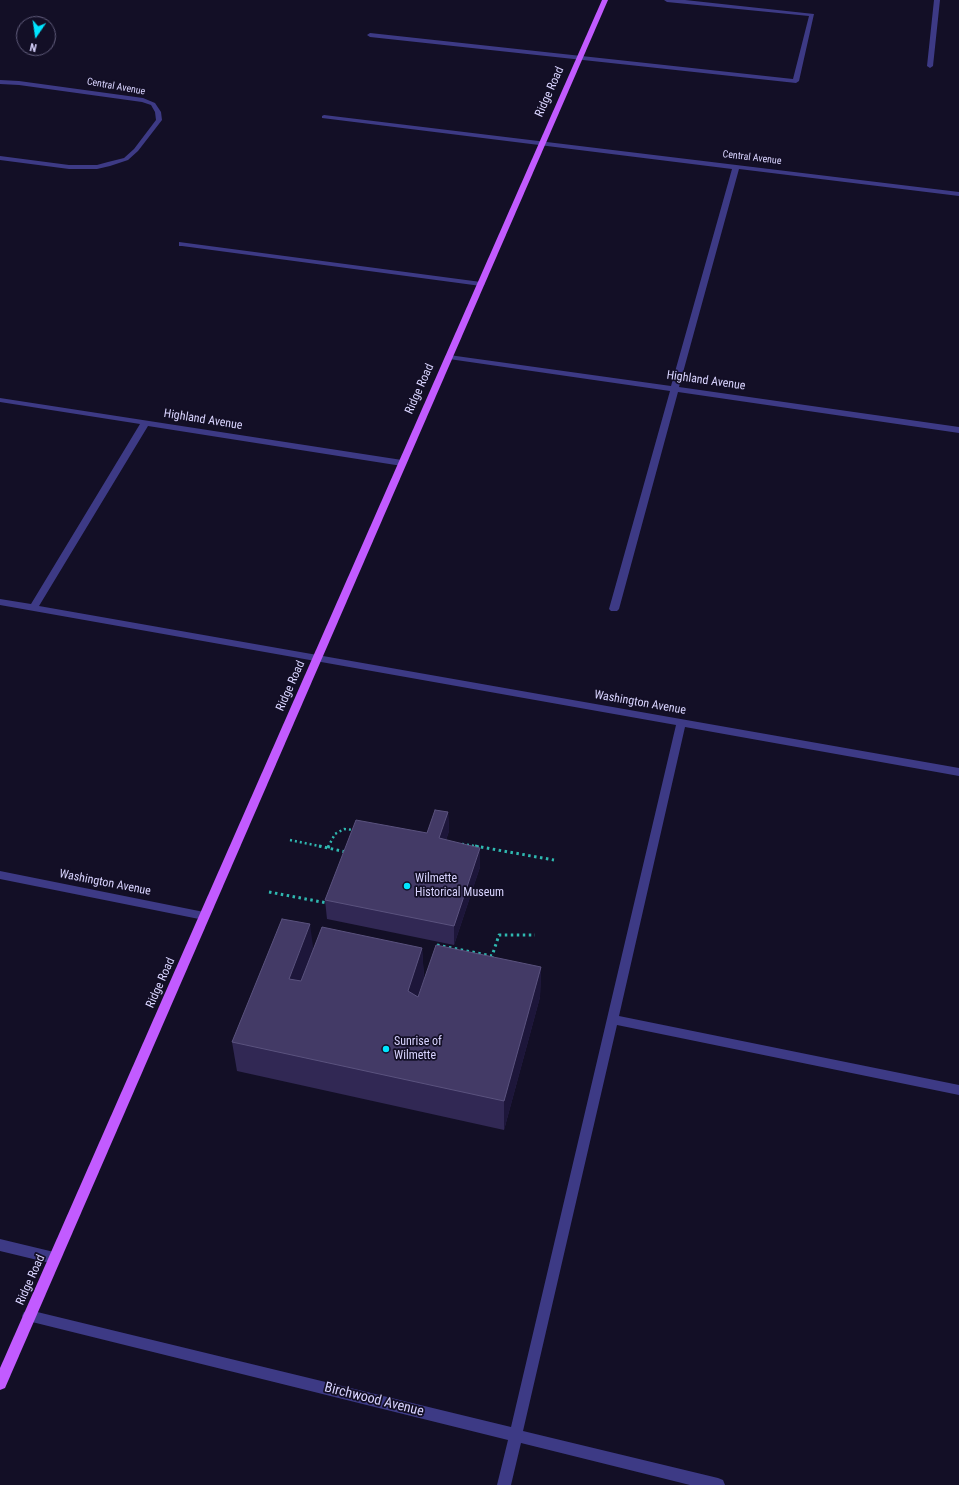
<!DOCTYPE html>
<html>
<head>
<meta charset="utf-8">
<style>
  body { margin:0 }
  #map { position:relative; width:959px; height:1485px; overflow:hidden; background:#130f26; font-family:"Roboto Condensed",sans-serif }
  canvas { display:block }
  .north { position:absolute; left:16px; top:16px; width:40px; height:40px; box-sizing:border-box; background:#130f26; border:1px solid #625e7d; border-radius:50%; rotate:193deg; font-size:11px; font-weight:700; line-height:16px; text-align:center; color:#d9d4ff }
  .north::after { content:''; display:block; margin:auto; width:14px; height:18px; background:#00e5ff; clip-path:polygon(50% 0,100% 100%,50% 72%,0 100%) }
</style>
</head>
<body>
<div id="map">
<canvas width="959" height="1485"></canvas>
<div class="north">N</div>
</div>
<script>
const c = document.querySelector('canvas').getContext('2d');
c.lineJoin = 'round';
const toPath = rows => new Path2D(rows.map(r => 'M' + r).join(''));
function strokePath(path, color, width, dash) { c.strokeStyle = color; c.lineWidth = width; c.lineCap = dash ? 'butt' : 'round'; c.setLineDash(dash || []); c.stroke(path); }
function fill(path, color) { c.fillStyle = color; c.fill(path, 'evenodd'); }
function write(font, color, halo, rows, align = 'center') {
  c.font = font + ' "Roboto Condensed",sans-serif'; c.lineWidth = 3.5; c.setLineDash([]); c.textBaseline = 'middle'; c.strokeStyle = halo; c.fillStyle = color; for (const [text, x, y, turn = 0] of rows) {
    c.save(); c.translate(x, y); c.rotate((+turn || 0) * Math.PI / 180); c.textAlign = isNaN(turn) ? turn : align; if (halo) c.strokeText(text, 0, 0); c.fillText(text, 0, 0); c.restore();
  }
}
strokePath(toPath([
  [290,840,324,847],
  [462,844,481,847],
  [328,847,335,834,344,829,355,830]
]), '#2fb8b0', 2.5, [2, 3]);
strokePath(toPath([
  [319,846,346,852],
  [475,846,554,860],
  [328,848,329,846],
  [269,892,327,903],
  [437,945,492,956,499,935,535,935]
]), '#2fb8b0', 3, [2.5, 3.5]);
fill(toPath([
  [664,0,685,0,814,14,799,81,796,83,370,37,367,35,370,33,793,79,809,16,667,2,664,0],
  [934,0,940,0,933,66,930,68,927,66,934,0],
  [0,80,19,81,143,98,155,103,161,112,162,120,138,151,128,160,110,166,97,169,69,169,0,160,0,156,69,165,97,165,108,162,124,158,134,149,156,120,155,112,151,105,142,102,19,85,0,84,0,80],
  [324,115,959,192,959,196,739,169,679,387,959,427,959,433,678,392,619,609,617,611,611,611,609,609,670,391,449,359,445,357,449,355,671,386,732,169,322,118,322,116,324,115],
  [179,242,481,282,485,284,481,286,182,246,179,246,179,242],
  [0,398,402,460,406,463,402,466,148,426,39,606,959,768,959,776,685,727,619,1016,959,1085,959,1095,617,1025,523,1431,718,1478,723,1480,725,1485,690,1485,521,1443,511,1485,497,1485,508,1440,24,1320,22,1316,24,1312,29,1310,511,1427,676,725,0,605,0,599,31,604,140,424,0,402,0,398],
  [0,871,204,912,208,913,209,916,208,919,204,920,0,879,0,871],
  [0,1239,54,1252,59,1254,60,1258,59,1262,54,1264,0,1251,0,1239]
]), '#3d3a85');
fill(toPath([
  [602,0,608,0,5,1388,0,1390,0,1368,602,0]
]), '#c25bff');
fill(toPath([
  [448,812,449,831,446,840,480,867,454,945,327,919,325,900,427,833],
  [422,948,424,978,417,996,418,997,541,967,540,997,504,1130,237,1071,232,1042,313,950]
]), '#312854');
fill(toPath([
  [448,812,449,831,440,857,439,838],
  [480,848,480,867,454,945,454,926],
  [310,924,314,954,293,1009,289,979],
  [422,948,424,978,409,1020,408,991],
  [541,967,540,997,504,1130,504,1101]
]), '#1d163a');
const building = toPath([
  [435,810,448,812,439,838,480,848,454,926,325,900,356,820,427,833,435,810],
  [282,919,310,924,289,979,301,981,322,927,422,948,408,991,418,997,436,945,541,967,504,1101,232,1042,282,919]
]);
fill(building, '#433a66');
strokePath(building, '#5a527e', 1);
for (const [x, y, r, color] of [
  [407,886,4,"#00e5ff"],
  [386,1049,4,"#00e5ff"]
]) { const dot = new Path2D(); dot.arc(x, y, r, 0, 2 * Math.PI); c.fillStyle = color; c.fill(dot); strokePath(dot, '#130f26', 1.5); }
write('10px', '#d9d4ff', '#130f26', [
  ["Central Avenue",116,87,10],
  ["Central Avenue",752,158,7]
]);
write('12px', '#d9d4ff', '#130f26', [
  ["Ridge Road",550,92,-66],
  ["Highland Avenue",706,381,8],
  ["Ridge Road",420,389,-66],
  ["Highland Avenue",203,420,9],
  ["Ridge Road",291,686,-66],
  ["Washington Avenue",640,703,10],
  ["Washington Avenue",105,883,11],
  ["Ridge Road",161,983,-66],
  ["Ridge Road",31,1280,-66]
]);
write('12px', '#d9d4ff', '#130f26', [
  ["Wilmette",415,879],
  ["Historical Museum",415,893],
  ["Sunrise of",394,1042],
  ["Wilmette",394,1056]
], 'left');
write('14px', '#d9d4ff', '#130f26', [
  ["Birchwood Avenue",374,1400,14]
]);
</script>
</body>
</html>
